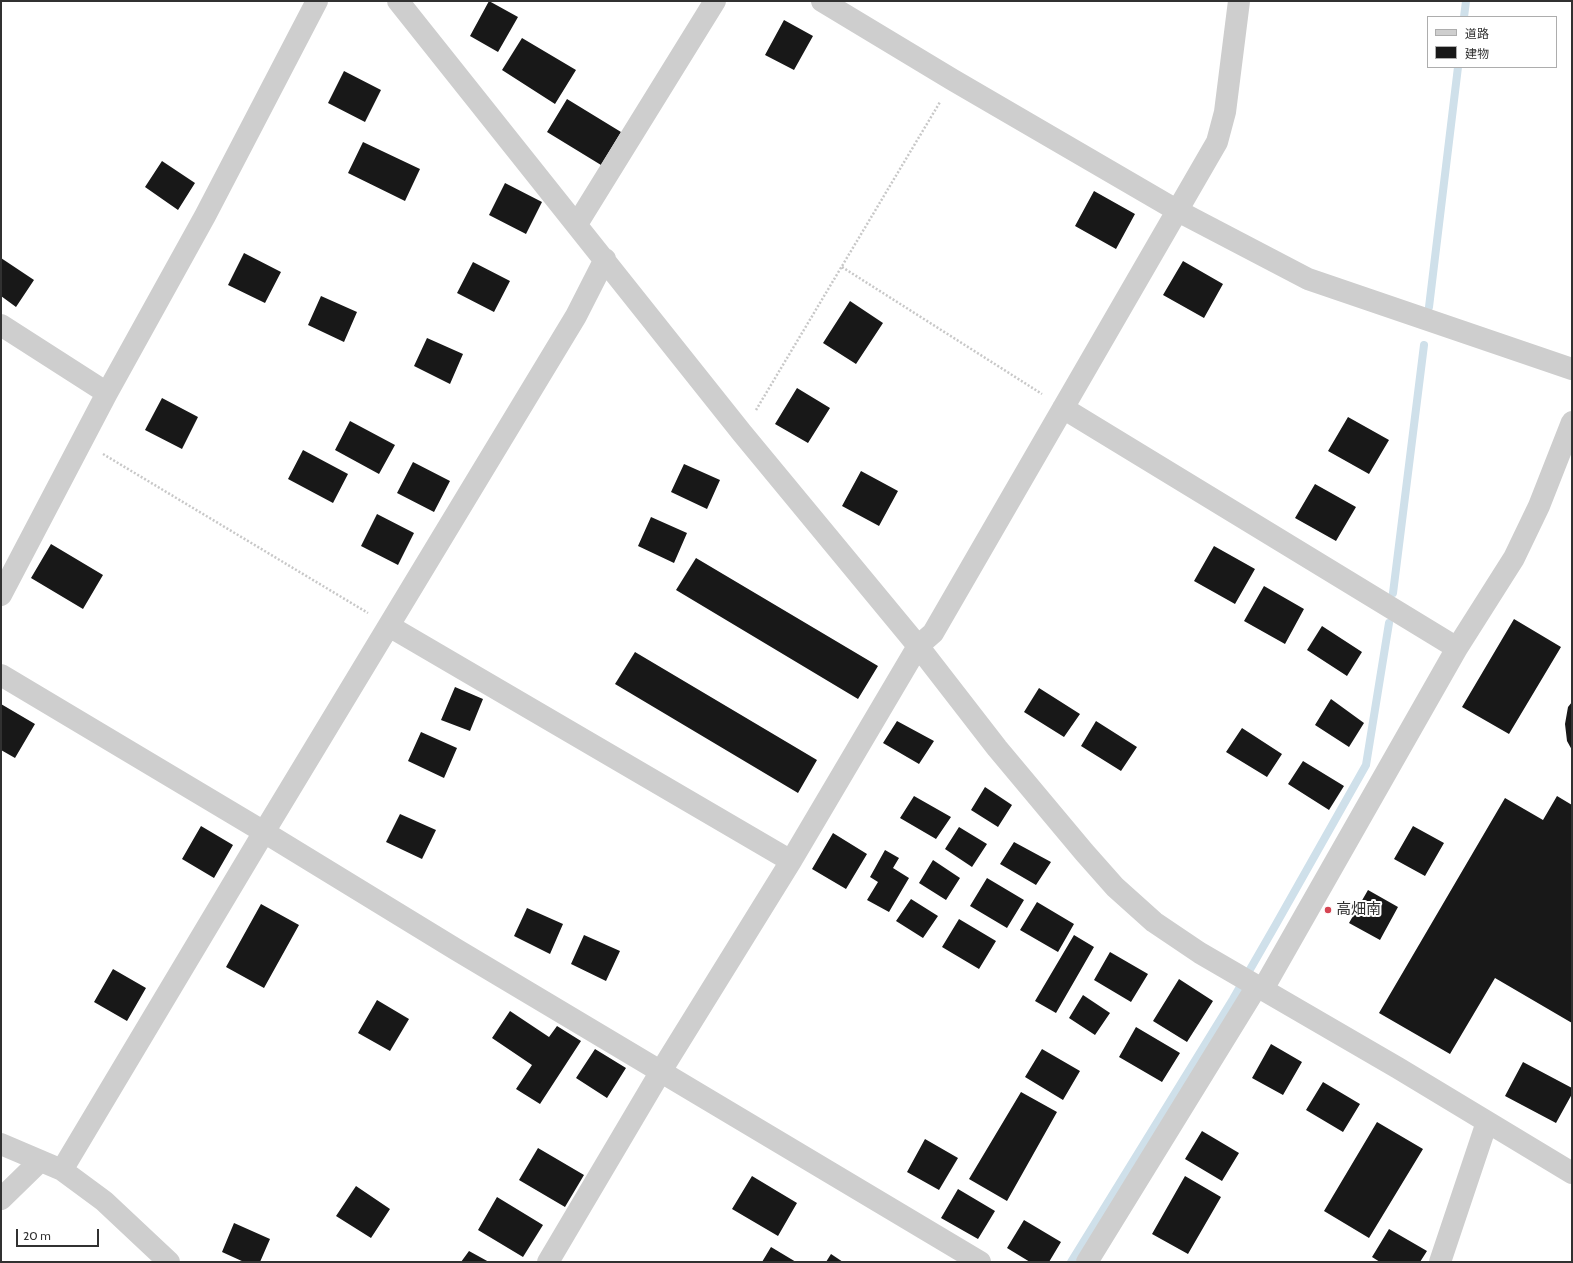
<!DOCTYPE html>
<html>
<head>
<meta charset="utf-8">
<style>
  body { margin:0 }
  #map { position:relative; width:1573px; height:1263px; overflow:hidden; background:#fff; font-family:Cabin,"Noto Sans JP",sans-serif }
  canvas { display:block }
  .frame { position:absolute; inset:0; border:2px solid #313131; pointer-events:none }
  .legend { position:absolute; left:1427px; top:16px; width:130px; height:52px; box-sizing:border-box; background:#fff; border:1px solid #adadad; margin:0; padding:5px 7px; list-style:none; font-size:12px; color:#313131 }
  .legend li { display:flex; align-items:center; gap:8px; height:20px }
  .legend b { width:20px; border:1px solid #adadad }
  .scale { position:absolute; left:16px; top:1229px; width:83px; height:18px; box-sizing:border-box; border:2px solid #313131; border-top:0; padding-left:5px; font-size:12px; line-height:14px; white-space:nowrap; color:#313131; -webkit-text-stroke:3px #fff; paint-order:stroke }
</style>
</head>
<body>
<div id="map">
<canvas width="1573" height="1263"></canvas>
<div class="frame"></div>
<ul class="legend">
<li><b style="height:5px;background:#cecece"></b>道路</li>
<li><b style="height:11px;background:#181818"></b>建物</li>
</ul>
<div class="scale">20 m</div>
</div>
<script>
const c = document.querySelector('canvas').getContext('2d');
c.lineJoin = 'round';
const toPath = rows => new Path2D(rows.map(r => 'M' + r).join(''));
function strokePath(path, color, width, dash) { c.strokeStyle = color; c.lineWidth = width; c.lineCap = dash ? 'butt' : 'round'; c.setLineDash(dash || []); c.stroke(path); }
function fill(path, color) { c.fillStyle = color; c.fill(path, 'evenodd'); }
function write(font, color, halo, rows, align = 'center') {
  c.font = font + ' Cabin,"Noto Sans JP",sans-serif'; c.lineWidth = 4; c.setLineDash([]); c.textBaseline = 'middle'; c.strokeStyle = halo; c.fillStyle = color; for (const [text, x, y, turn = 0] of rows) {
    c.save(); c.translate(x, y); c.rotate((+turn || 0) * Math.PI / 180); c.textAlign = isNaN(turn) ? turn : align; if (halo) c.strokeText(text, 0, 0); c.fillText(text, 0, 0); c.restore();
  }
}
strokePath(toPath([
  [1464,17,1466,1],
  [1429,307,1458,67],
  [1393,593,1424,345],
  [1071,1262,1233,999,1275,926,1366,765,1389,623]
]), '#cfe0ea', 8);
fill(toPath([
  [489,1,518,17,498,52,470,36],
  [784,20,813,36,794,70,765,55],
  [522,38,576,70,555,104,502,70],
  [344,71,381,90,365,122,328,103],
  [567,99,621,132,601,165,547,132],
  [363,142,420,169,405,201,348,173],
  [162,161,195,183,178,210,145,187],
  [505,183,542,202,526,234,489,215],
  [1094,191,1135,214,1116,249,1075,226],
  [244,253,281,272,265,303,228,285],
  [1,258,34,280,16,307,1,296],
  [1183,261,1223,284,1204,318,1163,295],
  [473,262,510,281,494,312,457,293],
  [321,296,357,312,344,342,308,325],
  [850,301,883,323,856,364,823,343],
  [427,338,463,354,450,384,414,366],
  [797,388,830,408,808,443,775,424],
  [162,398,198,417,182,449,145,430],
  [1348,417,1389,440,1369,474,1328,451],
  [350,421,395,445,379,474,335,450],
  [303,450,348,474,333,503,288,479],
  [413,462,450,481,434,512,397,493],
  [684,464,720,480,707,509,671,492],
  [861,471,898,491,879,526,842,506],
  [1315,484,1356,507,1336,541,1295,518],
  [377,514,414,533,398,565,361,546],
  [651,517,687,533,674,563,638,546],
  [51,544,103,575,83,609,31,578],
  [1214,546,1255,569,1235,604,1194,581],
  [696,558,878,666,858,699,676,590],
  [1264,586,1304,609,1285,644,1244,621],
  [1514,619,1561,647,1509,734,1462,707],
  [1322,626,1362,652,1347,676,1307,650],
  [635,652,817,760,798,793,615,684],
  [455,687,483,699,470,731,441,720],
  [1039,688,1080,714,1064,737,1024,712],
  [1331,699,1364,723,1349,747,1315,725],
  [1572,702,1572,750,1567,741,1565,724,1568,707],
  [1,704,35,724,15,758,1,750],
  [897,721,934,741,919,764,883,743],
  [1096,721,1137,747,1121,771,1081,746],
  [1242,728,1282,754,1267,777,1226,752],
  [421,732,457,748,444,778,408,761],
  [1303,761,1344,786,1329,810,1288,784],
  [985,787,1012,805,998,827,971,810],
  [914,796,951,817,936,839,900,818],
  [1557,796,1572,805,1572,1023,1495,978,1450,1054,1379,1013,1505,798,1543,820],
  [400,814,436,830,422,859,386,842],
  [201,826,233,845,214,878,182,859],
  [1413,826,1444,843,1425,876,1394,859],
  [959,827,987,844,972,867,945,849],
  [833,833,867,854,846,889,812,869],
  [1014,842,1051,862,1036,885,1000,864],
  [885,850,899,858,893,868,909,878,889,912,867,900,878,882,870,877],
  [933,860,960,878,946,900,919,883],
  [987,878,1024,900,1007,928,970,906],
  [1368,890,1398,907,1380,940,1349,923],
  [911,899,938,916,923,938,896,921],
  [1037,902,1074,924,1058,952,1020,930],
  [261,904,299,925,264,988,226,967],
  [527,908,563,924,550,954,514,936],
  [959,919,996,941,979,969,942,947],
  [584,935,620,951,606,981,571,964],
  [1074,935,1094,947,1056,1013,1035,1001],
  [1110,952,1148,974,1131,1002,1094,980],
  [113,969,146,988,127,1021,94,1002],
  [1179,979,1213,1001,1187,1042,1153,1021],
  [1083,995,1110,1013,1095,1035,1069,1018],
  [377,1000,409,1019,390,1051,358,1033],
  [510,1011,549,1037,557,1026,581,1041,540,1104,516,1089,532,1065,492,1038],
  [1136,1027,1180,1053,1162,1082,1119,1057],
  [1271,1044,1302,1062,1283,1095,1252,1078],
  [595,1049,626,1068,607,1098,576,1078],
  [1042,1049,1080,1071,1063,1100,1025,1077],
  [1523,1062,1572,1088,1572,1094,1556,1123,1505,1096],
  [1323,1082,1360,1104,1343,1132,1306,1110],
  [1021,1092,1057,1112,1007,1201,969,1179],
  [1377,1122,1423,1149,1369,1238,1324,1211],
  [1202,1131,1239,1153,1222,1181,1185,1159],
  [925,1139,958,1158,939,1190,907,1172],
  [538,1148,584,1175,565,1207,519,1180],
  [752,1176,797,1203,778,1236,732,1209],
  [1185,1176,1221,1197,1188,1254,1152,1234],
  [356,1186,390,1209,371,1238,336,1216],
  [958,1189,995,1211,978,1239,941,1218],
  [497,1197,543,1225,523,1257,478,1230],
  [1024,1220,1061,1242,1049,1262,1030,1262,1007,1248],
  [234,1223,270,1239,260,1262,244,1262,222,1252],
  [1389,1229,1427,1251,1420,1262,1380,1262,1372,1257],
  [771,1247,796,1262,762,1262],
  [469,1251,489,1262,461,1262],
  [831,1254,843,1262,826,1262]
]), '#181818');
strokePath(toPath([
  [842,267,1042,394],
  [756,410,940,102],
  [103,454,368,613]
]), '#c8c8c8', 2.5, [2, 2]);
strokePath(toPath([
  [398,1,742,433,918,646,997,748,1084,852,1115,887,1154,922,1200,953,1398,1068,1572,1173],
  [822,1,953,80,1178,211,1308,279,1572,369],
  [577,224,715,1],
  [1,325,107,393],
  [1063,408,1457,648],
  [1,595,107,393,205,216,317,1],
  [389,626,791,861],
  [1,675,264,832,457,950,980,1262],
  [1263,989,1457,648,1514,558,1539,506,1572,422],
  [1,1144,62,1170,104,1201,169,1262],
  [62,1170,264,832,576,316,605,259],
  [1,1199,40,1161],
  [548,1262,661,1071,791,861,918,646,933,633,1217,142,1225,112,1239,1],
  [1087,1262,1257,986],
  [1440,1262,1487,1122]
]), '#cecece', 22);
for (const [x, y, r, color] of [
  [1328,910,4,"#d64553"]
]) { const dot = new Path2D(); dot.arc(x, y, r, 0, 2 * Math.PI); c.fillStyle = color; c.fill(dot); strokePath(dot, '#fff', 1.5); }
write('15px', '#313131', '#fff', [
  ["高畑南",1336,910]
], 'left');
</script>
</body>
</html>
